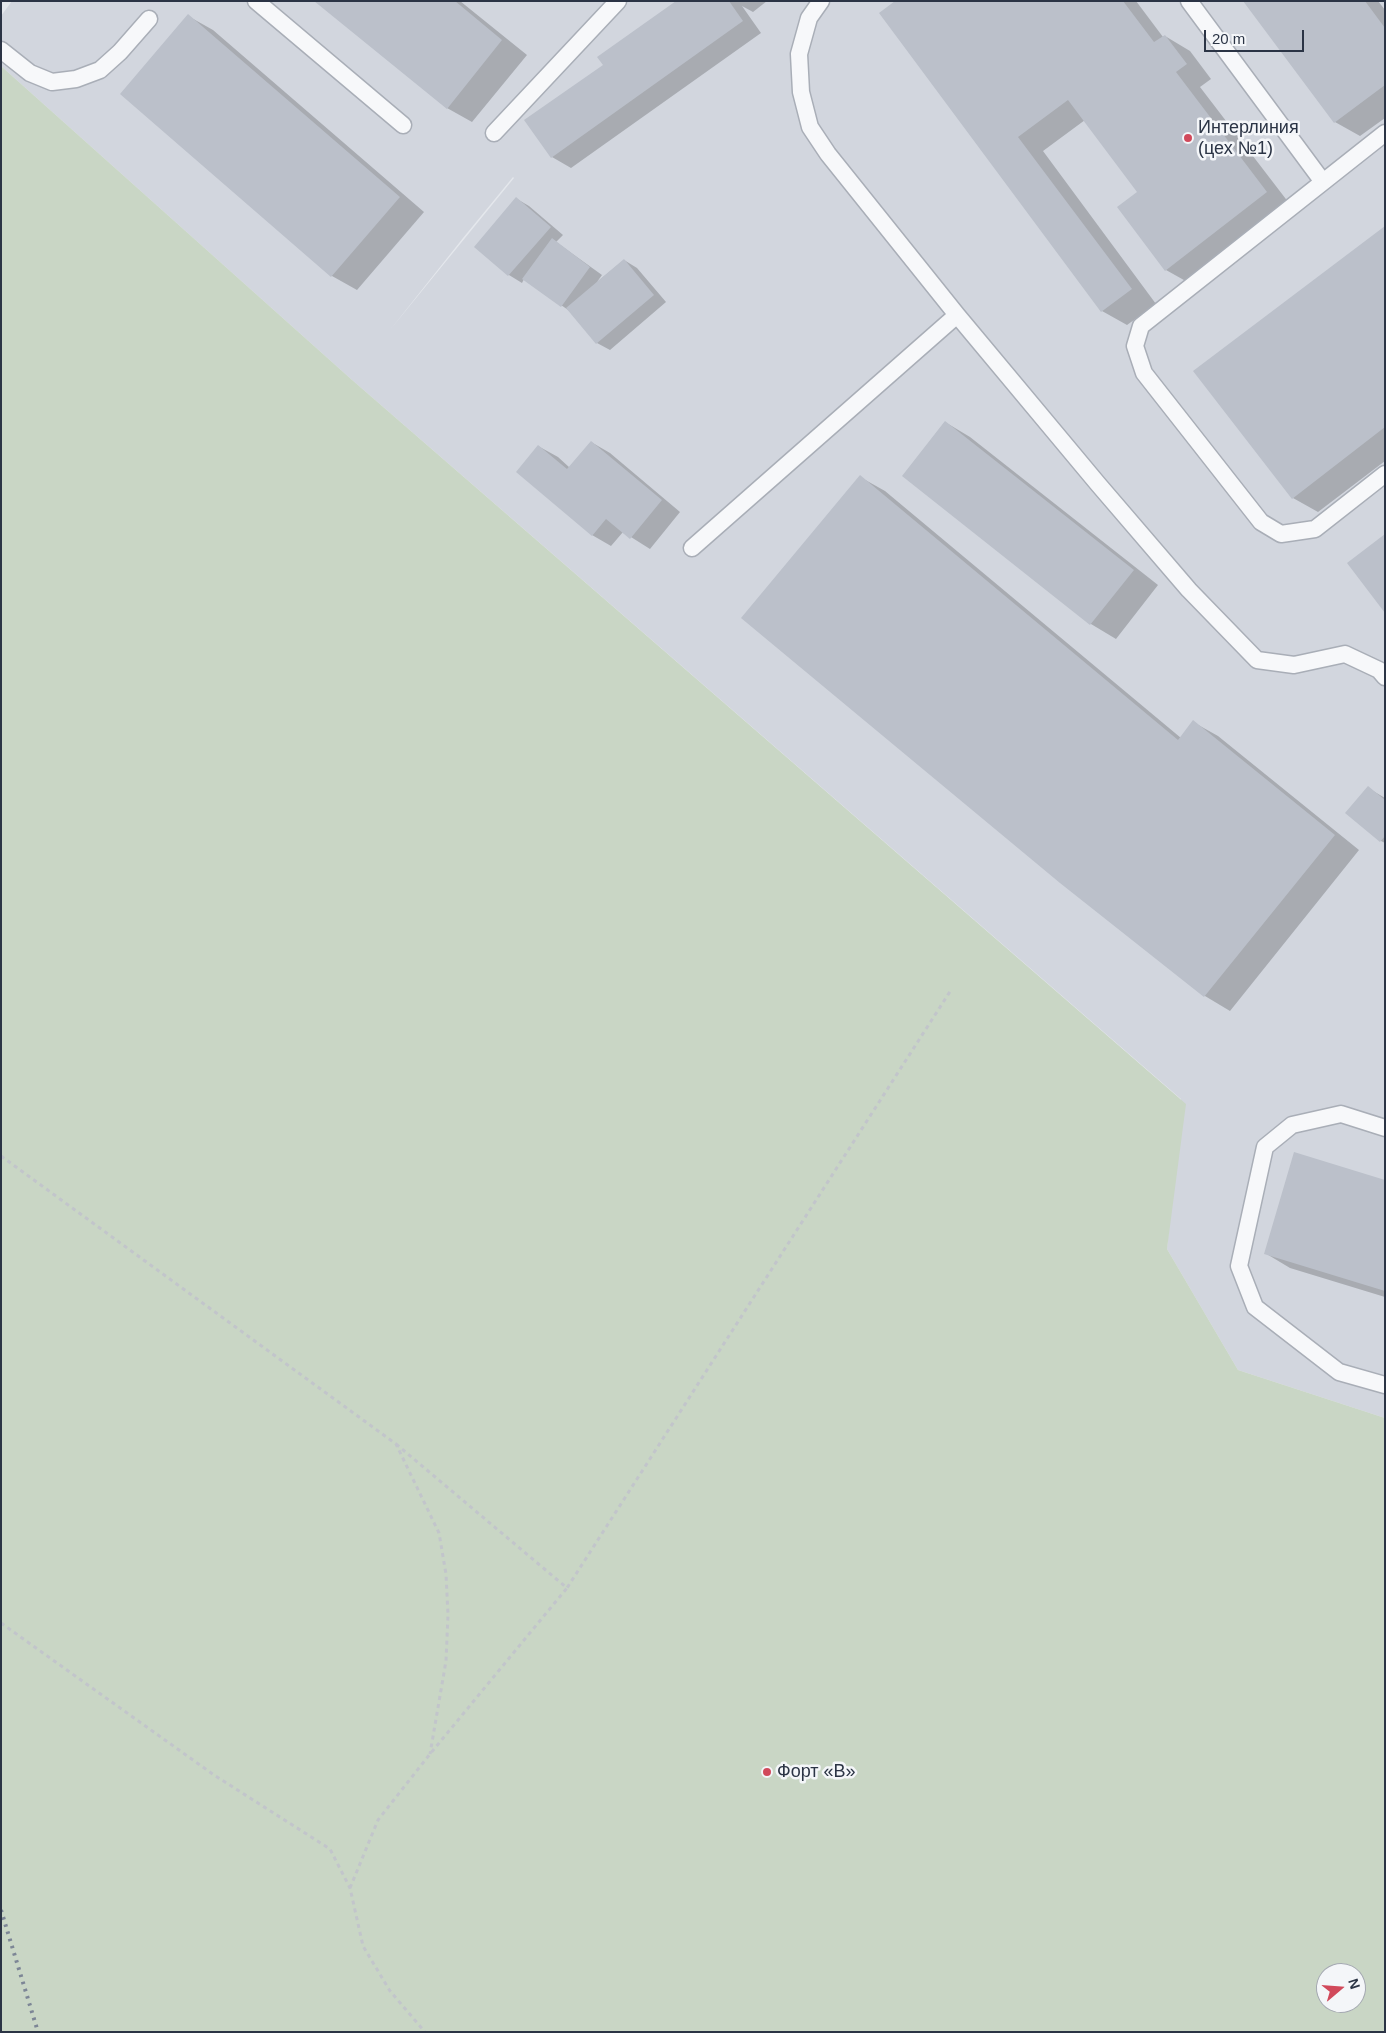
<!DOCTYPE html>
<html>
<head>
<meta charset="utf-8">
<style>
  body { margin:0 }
  #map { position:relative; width:1386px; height:2033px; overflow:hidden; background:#e4e7ec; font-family:Arial,sans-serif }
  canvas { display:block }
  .frame { position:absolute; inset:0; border:2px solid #2b3445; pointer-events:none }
  .north { position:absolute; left:1316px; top:1963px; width:50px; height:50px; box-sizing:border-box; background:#f4f6f9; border:1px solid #a4a8b1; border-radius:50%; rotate:72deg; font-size:14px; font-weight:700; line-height:20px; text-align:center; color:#2b3445 }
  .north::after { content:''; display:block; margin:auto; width:18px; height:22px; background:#d1495b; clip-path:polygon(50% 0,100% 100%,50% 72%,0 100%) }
  .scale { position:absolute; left:1204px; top:30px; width:100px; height:22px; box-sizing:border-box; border:2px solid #2b3445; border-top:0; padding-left:6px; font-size:15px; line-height:18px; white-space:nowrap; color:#2b3445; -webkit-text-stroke:4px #f4f6f9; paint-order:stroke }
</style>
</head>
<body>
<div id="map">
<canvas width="1386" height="2033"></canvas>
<div class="frame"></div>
<div class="north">N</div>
<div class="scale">20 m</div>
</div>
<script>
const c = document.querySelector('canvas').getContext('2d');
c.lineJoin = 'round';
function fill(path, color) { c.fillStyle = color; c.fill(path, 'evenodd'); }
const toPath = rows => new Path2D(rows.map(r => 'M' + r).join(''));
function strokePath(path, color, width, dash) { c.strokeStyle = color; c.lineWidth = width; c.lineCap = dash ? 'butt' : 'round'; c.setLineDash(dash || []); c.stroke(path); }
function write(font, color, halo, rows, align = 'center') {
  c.font = font + ' Arial,sans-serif'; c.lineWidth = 5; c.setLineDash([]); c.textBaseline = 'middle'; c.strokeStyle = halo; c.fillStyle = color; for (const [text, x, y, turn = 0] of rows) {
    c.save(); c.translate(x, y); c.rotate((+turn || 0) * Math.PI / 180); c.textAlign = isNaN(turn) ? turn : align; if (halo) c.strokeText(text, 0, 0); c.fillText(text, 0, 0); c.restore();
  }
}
fill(toPath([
  [12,1,1385,1,1385,1418,1238,1370,1167,1249,1181,1099,351,379,1,66,1,16],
  [513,177,514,178,390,330,463,238]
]), '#d2d6de');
fill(toPath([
  [1,66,351,379,1186,1104,1167,1249,1238,1370,1385,1418,1385,2032,1,2032],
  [1326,1973,1356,1973,1356,2003,1326,2003]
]), '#c9d6c5');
fill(toPath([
  [316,1,460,1,527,55,472,122,447,108],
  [678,1,767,1,753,12,742,6,761,33,571,168,552,157,604,65],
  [897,1,1136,1,1163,37,1165,36,1190,51,1211,79,1200,87,1292,207,1191,284,1166,270,1139,192,1085,120,1043,151,1156,304,1127,325,1102,311],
  [1245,1,1378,1,1385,10,1385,118,1360,136,1335,122],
  [188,16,213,30,424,212,357,290,332,276,122,94],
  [517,199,529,206,563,235,556,242,602,275,597,282,624,260,637,268,666,302,610,350,597,343,571,312,524,279,522,283,509,275,476,247],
  [1385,228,1385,461,1318,512,1293,498],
  [945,422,970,437,1158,585,1116,639,1091,624,904,475],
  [591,442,610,453,680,512,650,549,623,532,611,546,592,535,538,446,558,457,570,468],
  [860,477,885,491,1181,738,1193,722,1218,736,1359,850,1230,1011,1205,996,1061,882],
  [1368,788,1385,798,1385,843,1381,841],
  [1385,1181,1385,1297,1290,1268,1265,1253]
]), '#0003');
fill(toPath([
  [314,1,455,1,502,40,447,109],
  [676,1,729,1,743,21,551,158,524,120,603,65,597,57],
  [895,1,1123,1,1154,42,1165,35,1187,64,1176,72,1267,192,1165,271,1117,207,1137,192,1068,100,1018,137,1132,289,1101,312,879,13],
  [1243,1,1365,1,1385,28,1385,85,1334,123],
  [188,14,400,197,331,277,120,94],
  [516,197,551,227,508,276,474,247],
  [1385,226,1385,427,1292,499,1193,371],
  [552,238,590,267,561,307,522,279],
  [624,259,654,295,596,344,566,308],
  [945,421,1134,570,1090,625,902,476],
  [591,441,662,500,630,539,606,519,592,536,516,472,538,445,567,469],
  [860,475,1178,740,1193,720,1335,835,1204,997,1060,883,741,618],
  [1385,534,1385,613,1347,563],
  [1368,786,1385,800,1385,836,1380,842,1345,813],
  [1294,1152,1385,1180,1385,1291,1264,1254]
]), '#bbc0ca');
const lane = toPath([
  [256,1,403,125],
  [821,1,809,18,799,54,801,92,810,127,828,154,957,315,1098,484,1189,590,1257,660,1294,665,1345,654,1379,670,1385,677],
  [1189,1,1323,182],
  [1,50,30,73,52,82,76,79,100,70,120,52,149,19],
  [494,133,618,1],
  [1385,133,1141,326,1135,346,1144,373,1261,522,1281,534,1315,529,1385,474],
  [692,548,957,315],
  [1385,1128,1341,1114,1292,1125,1265,1147,1239,1266,1255,1307,1339,1372,1385,1385]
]);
strokePath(lane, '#a9aeb7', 19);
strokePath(toPath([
  [1,1156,396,1444,439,1533,446,1574,448,1615,446,1661,430,1754],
  [396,1444,567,1588,951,990],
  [1,1623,214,1775,330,1849,350,1888,363,1946,390,1991,425,2032],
  [350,1888,378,1820,430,1754,567,1588]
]), '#c2c5cb', 3, [4, 4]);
strokePath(lane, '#f7f8fa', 16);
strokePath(toPath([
  [1,1910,38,2032]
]), '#7d8696', 4, [2.5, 5]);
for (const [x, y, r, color] of [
  [1188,138,5,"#d1495b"],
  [767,1772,5,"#d1495b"]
]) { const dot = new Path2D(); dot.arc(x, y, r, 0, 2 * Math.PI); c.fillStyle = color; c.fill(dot); strokePath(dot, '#f4f6f9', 2); }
write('18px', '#2b3445', '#f4f6f9', [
  ["Интерлиния",1198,128],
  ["(цех №1)",1198,149],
  ["Форт «В»",777,1772]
], 'left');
</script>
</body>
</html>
